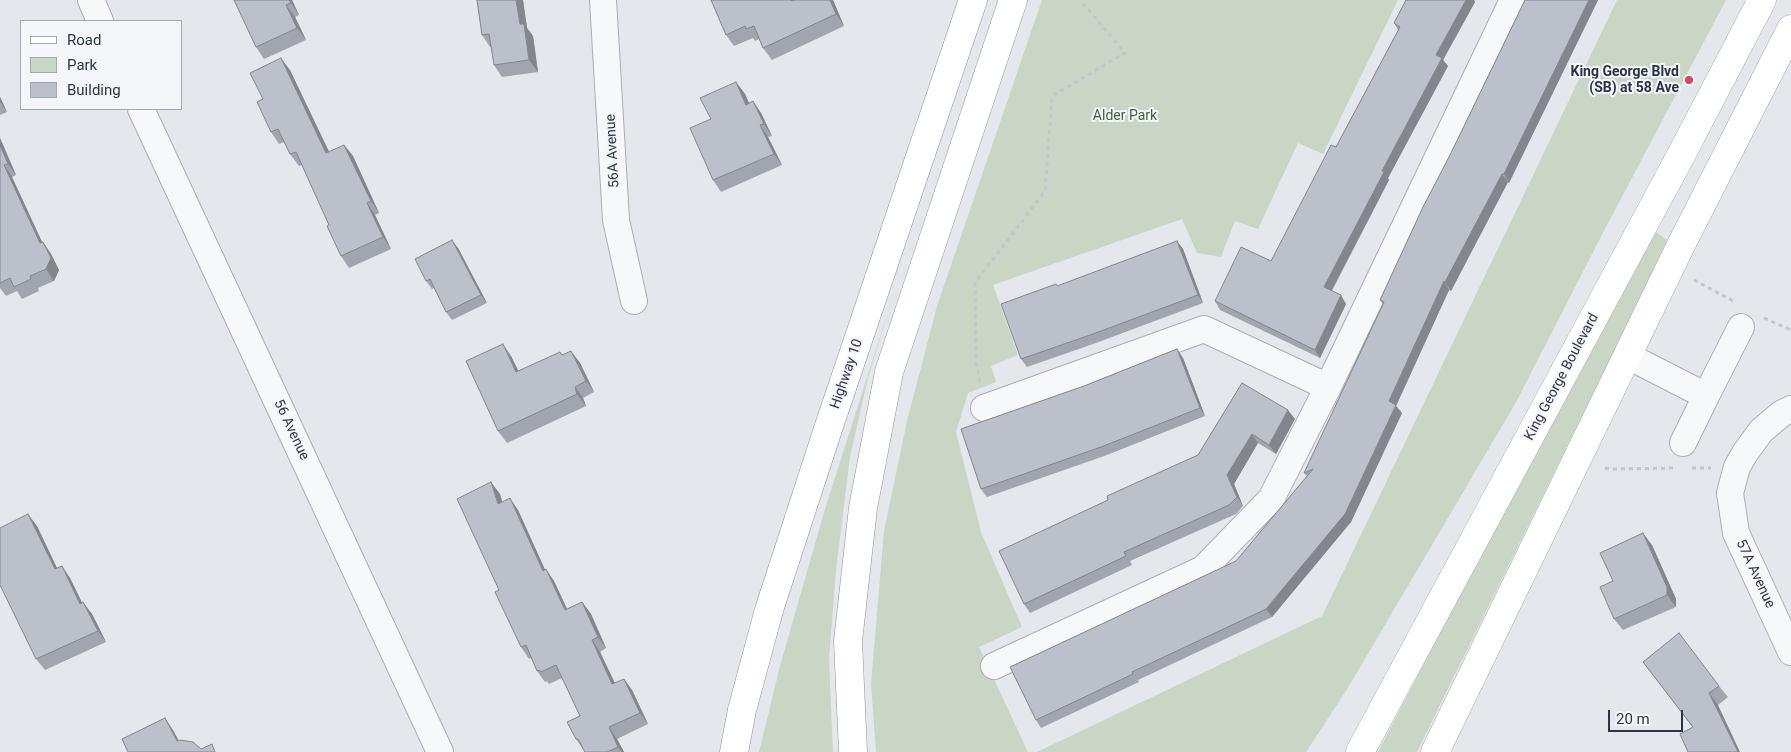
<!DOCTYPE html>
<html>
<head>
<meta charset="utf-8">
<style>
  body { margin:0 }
  #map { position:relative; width:1791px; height:752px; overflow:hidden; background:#e4e7ec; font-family:Roboto,sans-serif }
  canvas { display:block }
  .legend { position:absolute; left:20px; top:20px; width:162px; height:90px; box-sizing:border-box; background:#f4f6f9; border:1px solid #a4a8b1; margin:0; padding:6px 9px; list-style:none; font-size:15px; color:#2b3445 }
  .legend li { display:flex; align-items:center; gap:10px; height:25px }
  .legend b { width:25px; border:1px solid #a4a8b1 }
  .scale { position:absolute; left:1608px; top:710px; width:75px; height:22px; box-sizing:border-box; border:2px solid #2b3445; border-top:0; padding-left:6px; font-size:15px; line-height:18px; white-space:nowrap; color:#2b3445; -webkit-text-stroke:4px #f4f6f9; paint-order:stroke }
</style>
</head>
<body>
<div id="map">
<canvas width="1791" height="752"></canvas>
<ul class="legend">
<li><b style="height:6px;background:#fff"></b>Road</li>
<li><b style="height:14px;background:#c9d6c5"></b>Park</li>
<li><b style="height:14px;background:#bbc0ca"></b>Building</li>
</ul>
<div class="scale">20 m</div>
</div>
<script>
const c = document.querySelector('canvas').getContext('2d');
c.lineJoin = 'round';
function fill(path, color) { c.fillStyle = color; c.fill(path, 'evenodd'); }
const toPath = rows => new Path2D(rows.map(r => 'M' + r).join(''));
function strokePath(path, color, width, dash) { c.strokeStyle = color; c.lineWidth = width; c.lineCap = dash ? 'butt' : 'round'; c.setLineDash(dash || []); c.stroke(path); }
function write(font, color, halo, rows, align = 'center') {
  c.font = font + ' Roboto,sans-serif'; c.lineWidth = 4; c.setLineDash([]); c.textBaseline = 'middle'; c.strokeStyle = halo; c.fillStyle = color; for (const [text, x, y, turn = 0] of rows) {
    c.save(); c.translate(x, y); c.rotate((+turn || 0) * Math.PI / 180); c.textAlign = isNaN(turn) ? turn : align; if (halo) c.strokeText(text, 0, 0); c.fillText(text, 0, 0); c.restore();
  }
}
fill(toPath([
  [1042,0,1398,0,1323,154,1298,143,1258,229,1235,221,1221,257,1197,253,1182,219,993,285,1018,355,991,366,996,382,968,393,956,432,981,532,1022,627,979,647,1028,752,876,752,871,684,884,531,907,421,937,306],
  [1617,0,1726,0,1606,227,1515,404,1346,691,1306,752,1037,752,1322,616],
  [1650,228,1670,242,1575,430,1417,752,1378,752,1512,495],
  [893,296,868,378,850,457,836,570,829,658,833,752,759,752,780,666,825,509]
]), '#c9d6c5');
const minor = toPath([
  [91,0,100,21],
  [603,0,616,220,634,301],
  [141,109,440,752],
  [1628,356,1706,396,1683,443],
  [1706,396,1741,327],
  [984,408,1204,329,1328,387],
  [1791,409,1781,414,1761,431,1745,453,1737,467,1730,493,1736,533,1791,652],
  [994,666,1203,569,1271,499,1328,387,1513,0]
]);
const major = toPath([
  [1360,752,1679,159,1762,0],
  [1435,752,1681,245,1791,29]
]);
const highway = toPath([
  [734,752,742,710,769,610,829,426,973,0],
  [853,752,848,641,863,508,889,372,1013,0]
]);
strokePath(minor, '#a9aeb7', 28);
strokePath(major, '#a3abb8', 29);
strokePath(highway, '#8b94a3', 29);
strokePath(toPath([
  [1694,280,1735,302],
  [1764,318,1791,330],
  [980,382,976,363,975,283,1045,191,1052,96,1125,53,1080,0],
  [1605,468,1612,469,1674,468],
  [1692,468,1711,468]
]), '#c2c5cb', 3, [4, 4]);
strokePath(minor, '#f7f8fa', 26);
strokePath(major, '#fff', 28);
strokePath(highway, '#fff', 28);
fill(toPath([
  [234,0,292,0,299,15,295,17,306,40,264,59,256,47],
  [477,0,523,0,527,28,533,36,538,72,502,77,494,65,491,47,490,47,482,35],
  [711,0,833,0,844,26,772,60,763,48,759,39,755,41,753,38,734,46,726,35],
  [1406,0,1474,0,1475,2,1443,60,1448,66,1388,178,1389,180,1332,291,1346,304,1320,358,1220,310,1215,301,1271,261,1336,147,1398,30,1394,23],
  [1525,0,1598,0,1509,183,1508,182,1451,291,1449,290,1396,406,1402,413,1351,522,1272,617,1138,680,1139,682,1041,728,1036,720,1236,561,1307,476,1304,473,1383,304,1380,300],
  [290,70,328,152,344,145,353,156,379,213,375,215,391,249,349,268,341,256,329,225,302,165,299,166,290,154,284,142,279,144,271,132,263,99],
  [736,82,745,94,749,103,753,101,761,113,772,136,768,137,782,165,721,192,713,180,711,119],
  [0,97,7,112,0,115],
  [0,138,16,175,12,177,42,242,43,242,51,254,59,270,54,281,38,288,39,291,22,299,17,291,6,296,0,288],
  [1177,241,1183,249,1203,303,1096,343,1027,367,1021,359,1058,286],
  [458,248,487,303,452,320,446,312,434,288,432,289,426,281],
  [1177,349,1183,358,1205,416,1107,455,987,497,981,489,1084,386],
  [571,351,580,363,594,392,583,398,586,406,507,443,498,431,511,356,518,372,560,352,563,355],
  [1242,383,1295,419,1276,454,1258,443,1234,484,1243,506,1236,514,1130,561,1132,565,1030,613,1024,604,1108,500,1198,455],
  [500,494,502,502,518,510,545,570,554,581,567,609,582,602,591,614,606,648,600,652,615,683,624,679,632,690,648,724,617,739,624,752,585,752,576,739,580,716,562,678,549,684,547,681,545,682,537,671,531,658,529,659,521,647,499,590],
  [37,526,57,568,70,578,82,603,92,614,106,642,45,670,36,659],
  [1652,545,1676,599,1676,607,1623,630,1614,619,1613,581],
  [1643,662,1719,686,1728,697,1718,705,1693,728]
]), '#a1a5ae');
fill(toPath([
  [289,0,292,0,299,15],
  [516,0,523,0,527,28,533,36,538,72,529,60,520,24],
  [830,0,833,0,844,26,836,14],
  [1466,0,1474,0,1475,2,1443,60,1448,66,1388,178,1389,180,1329,295,1324,287,1382,171,1436,55],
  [1589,0,1598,0,1509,183,1504,174],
  [286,5,295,17,306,40,297,28],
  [281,58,290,70,335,164,326,153],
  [736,82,745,94,755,117,746,105],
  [0,97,7,112,0,102],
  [753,101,761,113,772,136,764,124],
  [760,125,768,137,782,165,774,154],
  [0,138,16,175,8,164,0,145],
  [344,145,353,156,379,213,371,201],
  [4,165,12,177,48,255,40,243],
  [1502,174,1508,182,1451,291,1445,282],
  [367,203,375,215,391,249,383,237],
  [452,240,458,248,487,303,481,295],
  [1177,241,1183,249,1203,303,1198,295],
  [43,242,51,254,59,270,54,281,46,269],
  [1444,281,1449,290,1396,406,1402,413,1351,522,1272,617,1266,609,1389,401],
  [1341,295,1346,304,1320,358,1315,350],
  [503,344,511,356,525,384,516,372],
  [1177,349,1183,358,1205,416,1200,408],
  [571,351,580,363,594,392,586,381],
  [575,387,583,398,586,406,577,394],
  [1288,410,1295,419,1276,454,1269,445],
  [1252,434,1258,443,1234,484,1243,506,1237,497,1227,475],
  [491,482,500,494,506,516,498,504],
  [510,498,518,510,551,583,543,571],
  [28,514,37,526,63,581,55,569],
  [1643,533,1652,545,1676,599,1676,607,1667,595],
  [62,566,70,578,88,615,80,604],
  [546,569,554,581,573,622,565,610],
  [83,602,92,614,106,642,98,631],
  [582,602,591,614,606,648,598,637],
  [592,640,600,652,621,696,612,684],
  [624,679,632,690,648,724,640,713],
  [1709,693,1718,705,1740,752,1738,752],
  [165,718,173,730,185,752,177,741],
  [609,727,617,739,624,752,622,752,618,747]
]), '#83868d');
const building = toPath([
  [234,0,289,0,291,3,286,5,297,28,256,47,234,0],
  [477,0,516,0,520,24,524,24,529,60,494,65,489,34,482,35,477,0],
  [711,0,791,0,792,1,795,0,830,0,836,14,763,48,754,26,746,29,745,26,726,35,711,0],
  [1406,0,1466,0,1436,55,1442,58,1382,171,1384,172,1324,287,1341,295,1315,350,1215,301,1241,247,1271,261,1331,145,1336,147,1400,27,1394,23,1406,0],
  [1525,0,1589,0,1504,174,1502,174,1445,282,1444,281,1389,401,1396,405,1345,514,1266,609,1132,672,1133,674,1036,720,1010,667,1236,561,1313,469,1304,473,1384,302,1380,300,1423,207,1451,153,1525,0],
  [281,58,326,153,344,145,371,201,367,203,383,237,341,256,327,226,329,225,296,152,290,154,278,129,271,132,257,102,263,99,250,73,281,58],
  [736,82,746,105,753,101,764,124,760,125,774,154,713,180,690,128,711,119,700,98,736,82],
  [0,145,8,164,4,165,40,243,43,242,51,258,46,269,30,276,31,279,14,287,10,278,0,283,0,145],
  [452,240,481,295,446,312,430,279,426,281,415,259,452,240],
  [1177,241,1198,295,1090,335,1021,359,1001,304,1056,284,1057,286,1177,241],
  [503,344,516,372,560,352,562,355,571,351,586,381,575,387,577,394,498,431,466,361,503,344],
  [1177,349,1200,408,1101,447,981,489,961,429,1084,386,1177,349],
  [1242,383,1288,410,1269,445,1252,434,1227,475,1237,497,1229,505,1124,552,1126,556,1024,604,999,551,1108,500,1107,496,1198,455,1242,383],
  [491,482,498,504,510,498,543,571,546,569,565,610,582,602,598,637,592,640,612,684,624,679,640,713,609,727,618,747,607,752,585,752,578,739,576,739,567,722,580,716,556,665,541,672,539,670,537,671,526,645,521,647,495,592,499,590,457,499,491,482],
  [28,514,55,569,62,566,80,604,83,602,98,631,36,659,0,585,0,528,28,514],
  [1643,533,1667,587,1667,595,1614,619,1600,587,1613,581,1600,553,1643,533],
  [1679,633,1719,686,1709,693,1738,752,1688,752,1680,734,1693,727,1643,662,1679,633],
  [165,718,177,741,180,740,193,742,201,749,212,744,215,752,128,752,122,739,165,718]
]);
fill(building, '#bbc0ca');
strokePath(building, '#83868d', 1);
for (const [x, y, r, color] of [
  [1689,80,5,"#d1495b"]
]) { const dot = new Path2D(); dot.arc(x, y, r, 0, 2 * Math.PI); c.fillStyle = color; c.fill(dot); strokePath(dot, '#f4f6f9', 2); }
write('bold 14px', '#2b3445', '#f4f6f9', [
  ["King George Blvd",1679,72],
  ["(SB) at 58 Ave",1679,88]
], 'right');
write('14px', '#3f6138', '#f4f6f9', [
  ["Alder Park",1125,116]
]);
write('14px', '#2b3445', '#f4f6f9', [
  ["56A Avenue",613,151,-93],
  ["Highway 10",847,374,-71],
  ["King George Boulevard",1562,377,-62],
  ["56 Avenue",291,430,65],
  ["57A Avenue",1755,574,65]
]);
</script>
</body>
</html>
